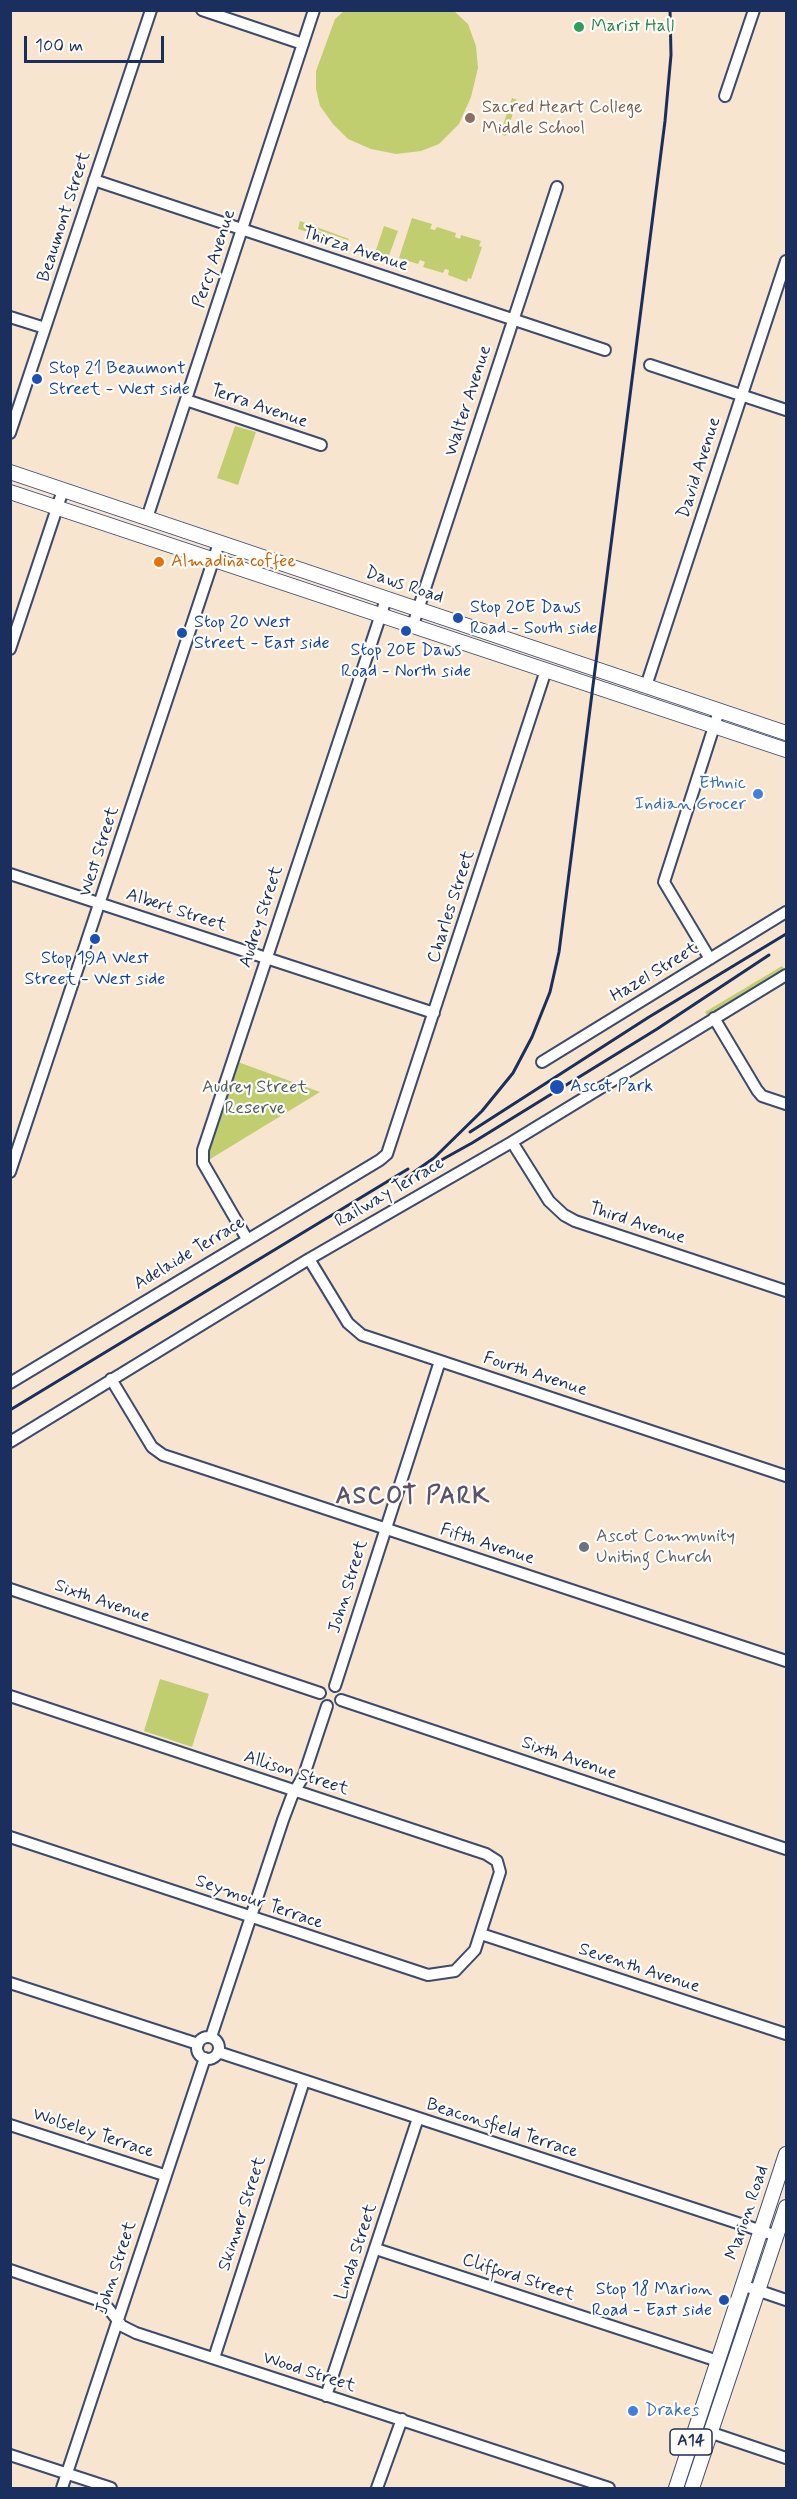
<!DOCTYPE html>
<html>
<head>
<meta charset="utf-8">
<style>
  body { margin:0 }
  #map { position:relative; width:797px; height:2499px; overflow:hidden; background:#f7e5cf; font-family:Mynerve,sans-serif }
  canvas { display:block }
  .frame { position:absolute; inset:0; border:12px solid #1b2f5e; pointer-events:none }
  .scale { position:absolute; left:24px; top:36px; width:140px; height:27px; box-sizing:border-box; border:3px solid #1b2f5e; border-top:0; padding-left:8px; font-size:18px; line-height:21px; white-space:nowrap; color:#1b2f5e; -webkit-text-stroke:4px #fdfcf7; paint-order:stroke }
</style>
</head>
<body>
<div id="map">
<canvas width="797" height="2499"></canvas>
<div class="frame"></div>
<div class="scale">100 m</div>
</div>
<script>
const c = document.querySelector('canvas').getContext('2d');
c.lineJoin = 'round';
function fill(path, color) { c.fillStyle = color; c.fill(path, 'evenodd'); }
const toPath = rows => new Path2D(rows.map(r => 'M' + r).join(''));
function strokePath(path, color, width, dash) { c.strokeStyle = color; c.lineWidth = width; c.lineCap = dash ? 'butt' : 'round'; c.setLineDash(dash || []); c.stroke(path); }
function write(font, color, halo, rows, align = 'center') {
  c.font = font + ' Mynerve,sans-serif'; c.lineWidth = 4.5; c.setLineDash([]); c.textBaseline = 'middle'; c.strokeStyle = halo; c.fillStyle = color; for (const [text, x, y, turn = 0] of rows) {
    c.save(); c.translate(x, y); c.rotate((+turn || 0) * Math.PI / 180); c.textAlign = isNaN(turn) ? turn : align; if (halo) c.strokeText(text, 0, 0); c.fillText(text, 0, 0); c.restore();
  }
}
fill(toPath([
  [344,11,454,11,468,24,476,46,478,68,471,97,459,124,439,144,421,151,396,154,371,149,348,139,333,124,320,106,316,89,316,71,335,19],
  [512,98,517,100,506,136,500,134],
  [412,218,432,224,430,229,435,230,437,227,456,233,455,237,460,239,461,235,481,241,479,246,482,247,471,279,468,278,467,282,448,275,449,270,445,269,443,273,423,267,425,262,420,260,418,264,399,258],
  [300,221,349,239,348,240,312,228,311,229,348,242,347,244,298,229],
  [384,226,398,231,387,261,374,256],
  [235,426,256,432,238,485,217,478],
  [782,966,785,970,708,1017,705,1012],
  [238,1062,320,1092,207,1161,207,1152],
  [160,1679,209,1694,192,1747,144,1731]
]), '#c1ce70');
const minor = toPath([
  [202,10,303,44],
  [725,96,754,10],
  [94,180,605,350],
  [10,317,45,328],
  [650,365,786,410],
  [186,400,321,445],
  [10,433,151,10],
  [147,518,314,10],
  [413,625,557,187],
  [10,649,63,490],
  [646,686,786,261],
  [10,874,434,1013],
  [710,959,664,882,719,711],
  [714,1018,757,1090,762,1096,786,1104],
  [542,1062,786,912],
  [512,1142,549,1201,564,1215,575,1221,786,1291],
  [10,1172,219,543],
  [247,1239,203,1163,203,1150,386,599],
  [309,1259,348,1323,362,1335,786,1476],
  [111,1379,152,1447,163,1455,786,1661],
  [10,1383,380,1160,387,1154,546,670],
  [10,1442,309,1259,512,1142,786,975],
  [10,1589,320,1693],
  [335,1686,440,1361],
  [10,1696,486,1854,497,1861,500,1872,475,1950,455,1971,428,1975,10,1837],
  [341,1700,786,1849],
  [481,1934,786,2034],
  [10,1983,198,2044],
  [211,2037,283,1820,292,1796,304,1775,327,1706],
  '197 2048a11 11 0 1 1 22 0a11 11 0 1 1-22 0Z',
  [218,2052,777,2236],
  [10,2125,164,2175],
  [376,2249,718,2361],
  [10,2270,98,2300,108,2308,122,2326,136,2333,609,2488],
  [742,2285,786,2300],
  [214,2358,304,2081],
  [326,2396,418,2118],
  [709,2432,786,2458],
  [10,2455,111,2488],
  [62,2488,205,2058],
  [377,2488,402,2419]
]);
const major = toPath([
  [10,472,786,733],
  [10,492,786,750],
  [676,2488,786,2154],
  [692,2488,786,2207]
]);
strokePath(minor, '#3c4a6f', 14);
strokePath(major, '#3c4a6f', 16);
strokePath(minor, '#fff', 10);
strokePath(major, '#fff', 14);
strokePath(toPath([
  [470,1132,649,1017,786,934],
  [436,1163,472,1143,657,1029,769,955],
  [404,1179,434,1158,482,1111,513,1073,532,1037,550,992,559,952,665,121,671,55,670,10],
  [10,1410,408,1169]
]), '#1b2f5e', 3);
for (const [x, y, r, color] of [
  [579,27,6,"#2e9e5b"],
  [470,118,6,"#8d6e63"],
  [37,379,6,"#1a4fb4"],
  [159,562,6,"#e8710a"],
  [458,618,6,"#1a4fb4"],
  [406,631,6,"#1a4fb4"],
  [182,633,6,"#1a4fb4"],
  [758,794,6,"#3f7fe0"],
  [95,939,6,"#1a4fb4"],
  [557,1087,8,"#1a4fb4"],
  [584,1547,6,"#6b7280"],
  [724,2300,6,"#1a4fb4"],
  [633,2411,6,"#3f7fe0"]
]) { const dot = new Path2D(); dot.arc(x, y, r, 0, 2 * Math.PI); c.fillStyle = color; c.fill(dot); strokePath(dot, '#fdfcf7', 2); }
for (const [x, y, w] of [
  [691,2442,42]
]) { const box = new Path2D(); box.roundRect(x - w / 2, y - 13, w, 26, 4.5); c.fillStyle = '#fdfcf7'; c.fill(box); strokePath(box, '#1b2f5e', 1.5); }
write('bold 16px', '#1b2f5e', null, [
  ["A14",691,2442]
]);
write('18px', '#27864d', '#fdfcf7', [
  ["Marist Hall",591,27]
], 'left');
write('18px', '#785e54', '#fdfcf7', [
  ["Sacred Heart College",482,108],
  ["Middle School",482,129]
], 'left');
write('18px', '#1b2f5e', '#fdfcf7', [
  ["Beaumont Street",65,217,-72],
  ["Thirza Avenue",355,250,18],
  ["Percy Avenue",215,259,-72],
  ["Walter Avenue",469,401,-72],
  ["Terra Avenue",259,407,19],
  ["David Avenue",700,468,-72],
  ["Daws Road",404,586,19],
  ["West Street",100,852,-72],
  ["Charles Street",452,907,-72],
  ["Albert Street",176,911,18],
  ["Audrey Street",262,917,-72],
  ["Hazel Street",655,973,-31],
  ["Railway Terrace",390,1193,-30],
  ["Third Avenue",637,1224,18],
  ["Adelaide Terrace",190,1254,-31],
  ["Fourth Avenue",535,1375,18],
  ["Fifth Avenue",487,1545,18],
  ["John Street",349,1587,-73],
  ["Sixth Avenue",102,1602,19],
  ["Sixth Avenue",569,1759,19],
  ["Allison Street",296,1774,18],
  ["Seymour Terrace",259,1903,19],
  ["Seventh Avenue",639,1969,18],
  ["Beaconsfield Terrace",502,2129,18],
  ["Wolseley Terrace",93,2134,18],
  ["Marion Road",748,2213,-71],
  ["Skinner Street",243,2214,-72],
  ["Linda Street",357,2252,-72],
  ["John Street",117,2268,-72],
  ["Clifford Street",518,2278,18],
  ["Wood Street",309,2373,18]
]);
write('18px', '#164399', '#fdfcf7', [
  ["Stop 21 Beaumont",49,369],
  ["Street - West side",49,390],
  ["Stop 20E Daws",470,608],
  ["Road - South side",470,629],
  ["Stop 20 West",194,623],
  ["Street - East side",194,644],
  ["Stop 20E Daws",406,651,"center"],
  ["Road - North side",406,672,"center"],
  ["Stop 19A West",95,959,"center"],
  ["Street - West side",95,980,"center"],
  ["Ascot Park",570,1087],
  ["Stop 18 Marion",712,2290,"right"],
  ["Road - East side",712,2311,"right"]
], 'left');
write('18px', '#c56008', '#fdfcf7', [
  ["Almadina coffee",171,562]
], 'left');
write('18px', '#366cbe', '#fdfcf7', [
  ["Ethnic",746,784],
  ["Indian Grocer",746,805],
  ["Drakes",645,2411,"left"]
], 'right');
write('18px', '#4d5f63', '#fdfcf7', [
  ["Audrey Street",255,1088],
  ["Reserve",255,1109]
]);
write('18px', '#5b616d', '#fdfcf7', [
  ["Ascot Community",596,1537],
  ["Uniting Church",596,1558]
], 'left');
c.letterSpacing = '1.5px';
write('bold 24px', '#5c5368', '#fdfcf7', [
  ["ASCOT PARK",413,1498]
]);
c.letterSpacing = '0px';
</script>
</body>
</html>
